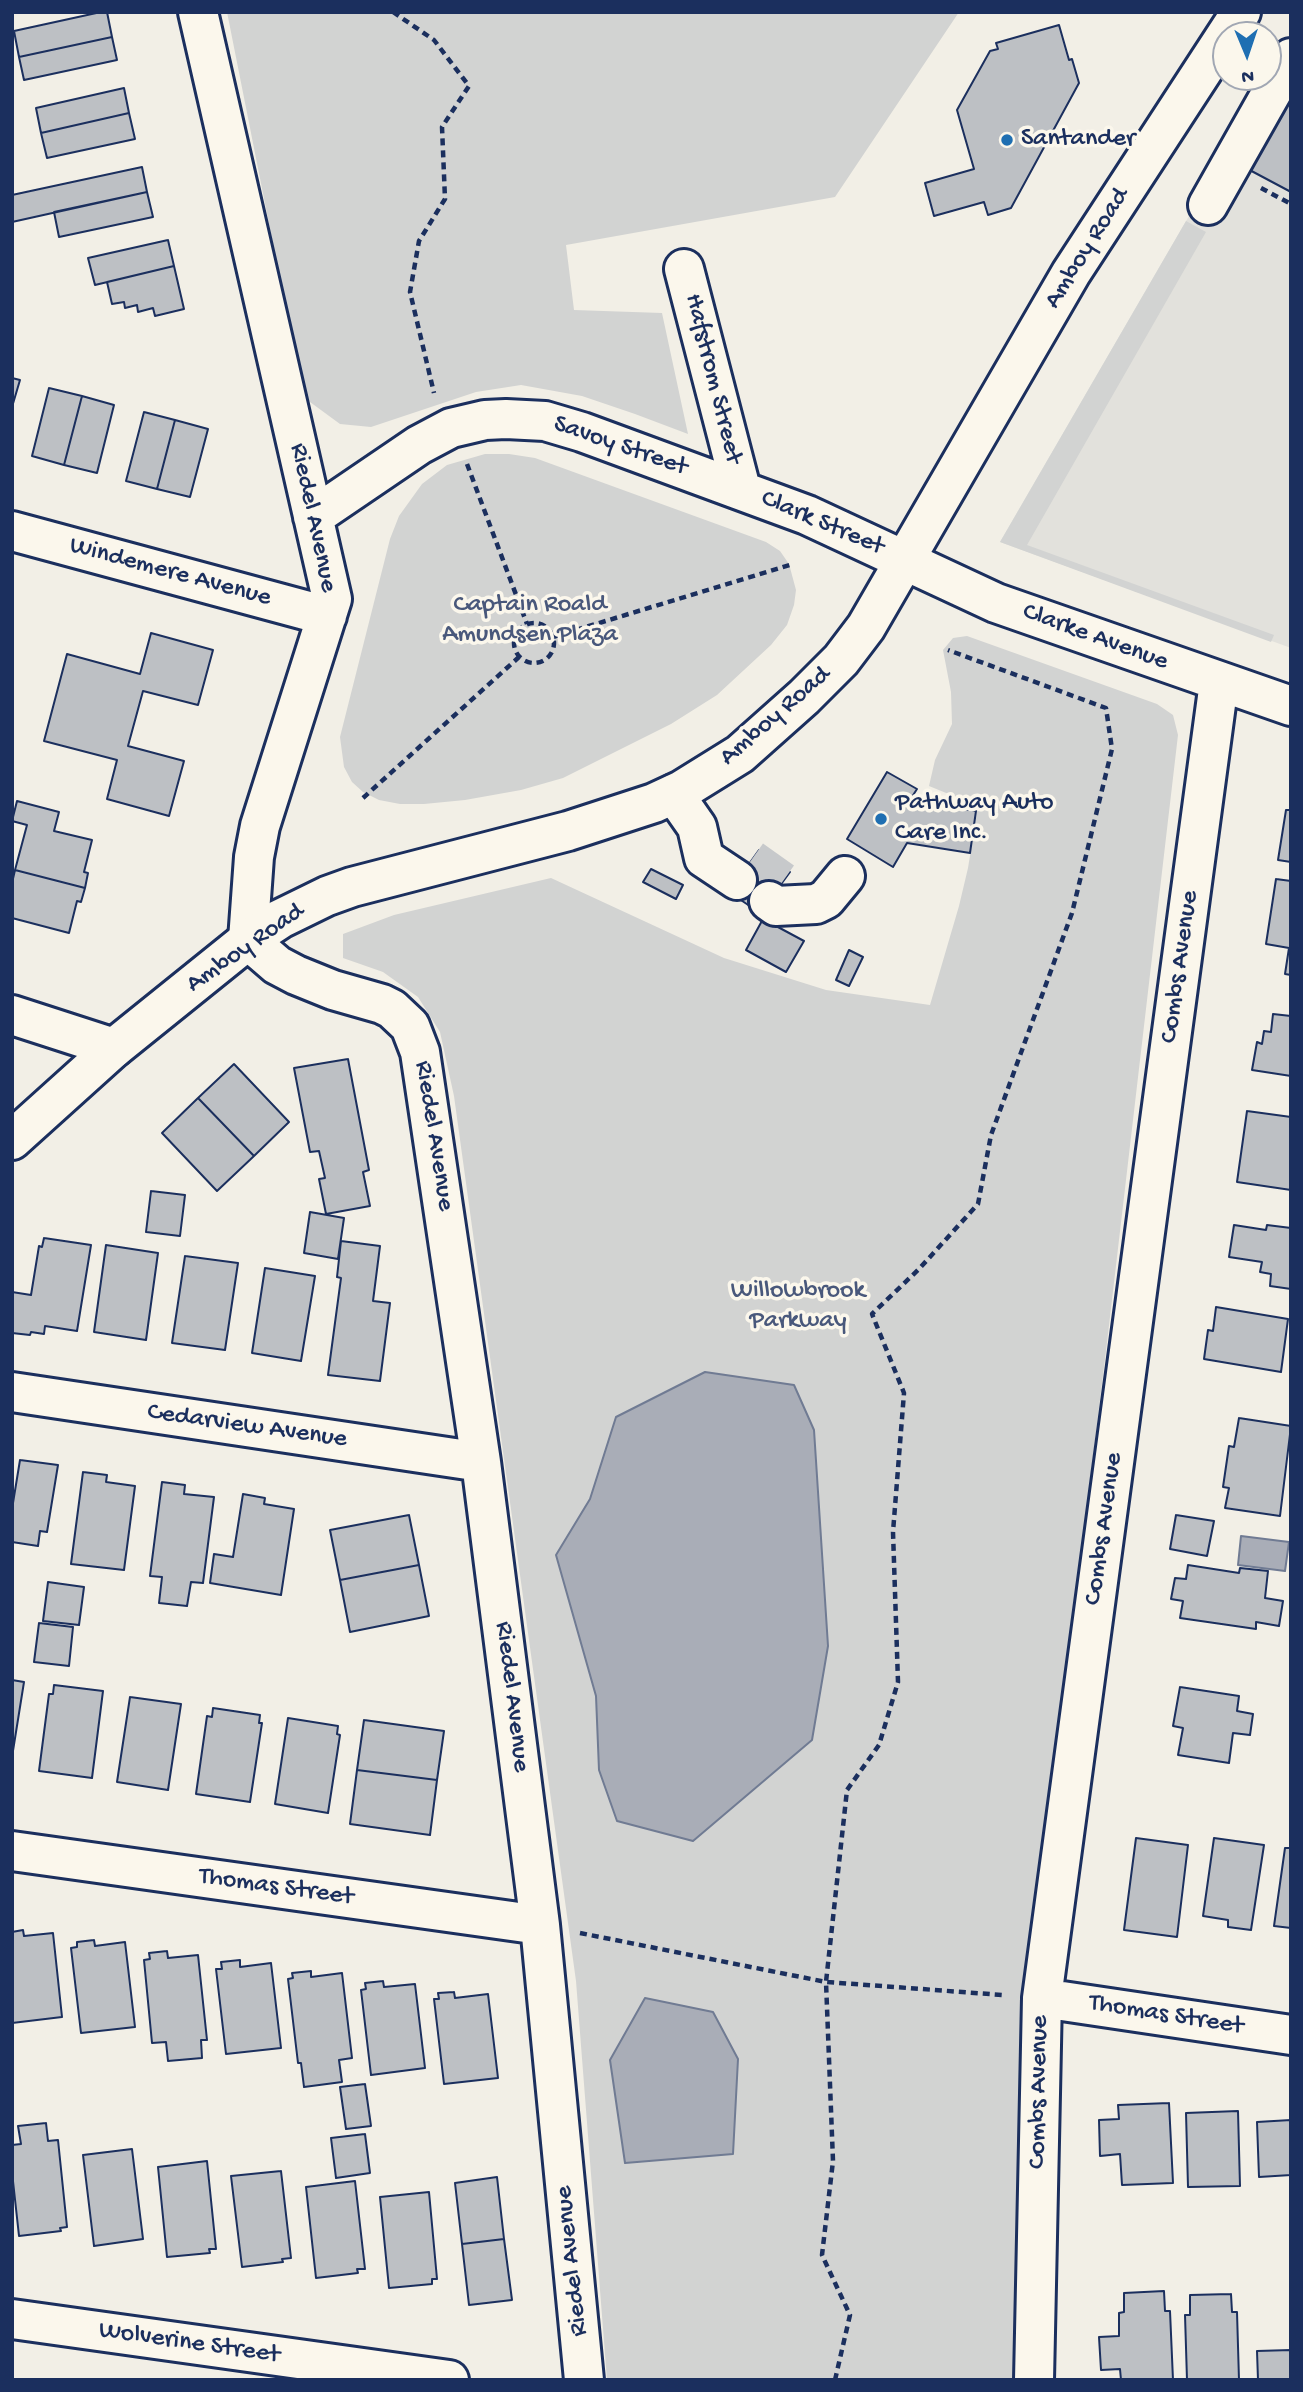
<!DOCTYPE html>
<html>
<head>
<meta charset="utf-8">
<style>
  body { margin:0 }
  #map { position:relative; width:1303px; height:2392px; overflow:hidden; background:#f2efe6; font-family:"Gochi Hand",sans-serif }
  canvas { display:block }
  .frame { position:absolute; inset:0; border:14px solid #1b2f5e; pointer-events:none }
  .north { position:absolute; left:1212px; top:21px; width:70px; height:70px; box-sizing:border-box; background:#fbf7ec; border:2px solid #a1a7b3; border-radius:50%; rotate:178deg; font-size:19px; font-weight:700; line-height:28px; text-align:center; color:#1b2f5e }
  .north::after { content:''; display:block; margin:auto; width:24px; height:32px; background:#1f6fb2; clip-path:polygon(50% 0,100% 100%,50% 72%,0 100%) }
</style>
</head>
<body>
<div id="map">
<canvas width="1303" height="2392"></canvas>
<div class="frame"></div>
<div class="north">N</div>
</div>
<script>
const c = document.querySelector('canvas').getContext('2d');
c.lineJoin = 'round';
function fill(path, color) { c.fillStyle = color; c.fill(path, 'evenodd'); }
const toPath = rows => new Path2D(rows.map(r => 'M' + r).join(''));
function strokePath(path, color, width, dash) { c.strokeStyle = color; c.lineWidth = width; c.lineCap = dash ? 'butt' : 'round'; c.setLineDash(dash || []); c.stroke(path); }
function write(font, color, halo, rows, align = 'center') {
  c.font = font + ' "Gochi Hand",sans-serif'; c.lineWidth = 7; c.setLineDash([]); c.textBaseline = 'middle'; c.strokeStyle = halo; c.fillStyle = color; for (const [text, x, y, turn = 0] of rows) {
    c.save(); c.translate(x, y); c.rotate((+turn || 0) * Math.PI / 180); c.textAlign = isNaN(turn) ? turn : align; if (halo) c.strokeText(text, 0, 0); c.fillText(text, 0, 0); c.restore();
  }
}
fill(toPath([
  [1291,40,1291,648,1000,542]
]), '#e2e1dc');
fill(toPath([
  [227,12,959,12,835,197,566,245,574,310,662,313,688,434,635,414,582,396,521,385,476,392,371,427,340,424,310,402,301,385],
  [1186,221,1206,232,1027,545,1274,635,1271,642,1000,542],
  [485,454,509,454,535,458,766,542,780,551,789,564,796,590,794,605,787,625,771,645,717,695,671,724,563,778,521,790,465,800,424,804,400,804,379,800,363,792,352,782,344,767,340,737,390,539,399,516,422,484,447,465],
  [967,636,1157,704,1173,715,1178,735,1106,1351,1054,1772,1022,2380,607,2380,576,1981,454,1096,440,1032,418,997,383,972,343,958,343,934,394,915,551,878,724,958,826,990,930,1005,959,906,968,868,978,806,929,786,935,760,952,724,951,692,943,650,953,638]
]), '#d2d3d2');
const water = toPath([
  [705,1372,794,1385,814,1430,828,1646,812,1740,693,1841,617,1821,599,1770,596,1696,556,1555,590,1499,616,1417,705,1372],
  [1241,1536,1289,1542,1285,1571,1238,1565,1241,1536],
  [645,1998,713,2012,738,2059,733,2154,625,2163,610,2060,645,1998]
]);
fill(water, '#a9adb7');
strokePath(water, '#707b93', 2);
const building = toPath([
  [101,12,107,12,112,37,19,57,14,31,101,12],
  [1059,25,1069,60,1072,59,1079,83,1011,208,988,215,984,202,934,216,925,183,974,169,957,110,990,51,998,49,996,43,1059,25],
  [112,37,117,60,24,80,19,57,112,37],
  [1291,83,1291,192,1244,167,1291,83],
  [124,88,129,113,41,133,36,108,124,88],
  [129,113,135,139,47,158,41,133,129,113],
  [142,167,147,192,12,222,12,195,142,167],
  [147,192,153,217,59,237,54,212,147,192],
  [168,240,174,266,95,285,88,258,168,240],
  [174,266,184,309,155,316,153,308,138,312,137,305,125,308,124,302,112,304,107,282,174,266],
  [12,378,20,380,12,407,12,378],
  [49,388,82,396,64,465,32,456,49,388],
  [82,396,114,405,97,473,64,465,82,396],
  [144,412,175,420,157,489,126,481,144,412],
  [175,420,208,429,190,497,157,489,175,420],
  [151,633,213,650,198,705,143,691,128,746,184,761,169,816,107,799,117,760,44,741,67,654,140,674,151,633],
  [887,772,917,789,910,800,976,811,970,853,907,843,893,867,847,839,887,772],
  [17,801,59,812,54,831,92,840,84,872,88,873,85,888,15,870,27,825,12,821,17,801],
  [1286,810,1291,810,1291,862,1278,860,1286,810],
  [759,850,790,872,760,913,729,892,759,850],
  [651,869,683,885,676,899,643,882,651,869],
  [15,870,85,888,81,902,77,901,69,933,12,918,12,883,15,870],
  [1276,879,1291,881,1291,975,1285,974,1289,948,1266,944,1276,879],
  [763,919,804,941,786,972,746,950,763,919],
  [849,950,863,957,849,986,836,980,849,950],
  [1273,1014,1291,1016,1291,1076,1252,1070,1257,1042,1262,1044,1264,1031,1271,1032,1273,1014],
  [348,1059,369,1170,363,1172,370,1206,326,1214,319,1179,325,1178,319,1151,310,1152,294,1068,348,1059],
  [234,1064,289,1122,254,1156,198,1098,234,1064],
  [198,1098,254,1156,217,1191,162,1133,198,1098],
  [1247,1111,1291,1117,1291,1190,1237,1182,1247,1111],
  [151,1191,185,1195,180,1236,146,1232,151,1191],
  [310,1212,344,1218,338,1259,304,1253,310,1212],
  [1234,1225,1266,1230,1267,1225,1291,1228,1291,1289,1270,1286,1271,1274,1260,1272,1262,1262,1229,1257,1234,1225],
  [44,1238,91,1245,77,1331,45,1326,44,1334,31,1332,30,1335,12,1333,12,1292,31,1295,39,1246,42,1247,44,1238],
  [341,1241,380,1246,373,1301,390,1303,380,1381,328,1375,341,1278,337,1277,341,1241],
  [106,1245,158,1253,146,1340,94,1332,106,1245],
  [185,1256,238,1263,225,1350,172,1343,185,1256],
  [265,1268,315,1276,301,1361,252,1353,265,1268],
  [1216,1307,1288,1319,1281,1372,1204,1359,1208,1330,1213,1331,1216,1307],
  [1239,1418,1291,1426,1280,1516,1225,1508,1229,1488,1223,1487,1229,1446,1234,1447,1239,1418],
  [20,1460,58,1465,47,1532,40,1531,38,1546,12,1542,12,1509,20,1460],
  [83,1472,107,1475,106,1482,135,1486,124,1570,71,1564,83,1472],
  [162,1482,185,1485,184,1494,214,1497,203,1583,191,1582,187,1606,159,1603,162,1577,150,1576,162,1482],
  [243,1494,265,1498,264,1504,294,1509,281,1595,210,1583,214,1554,233,1557,243,1494],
  [409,1515,419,1565,340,1580,330,1530,409,1515],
  [1176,1515,1214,1521,1207,1556,1170,1549,1176,1515],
  [419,1565,429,1616,350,1632,340,1580,419,1565],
  [1188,1565,1239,1573,1240,1568,1268,1571,1265,1598,1283,1601,1279,1626,1256,1622,1256,1629,1180,1618,1183,1601,1171,1599,1175,1578,1186,1579,1188,1565],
  [48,1582,84,1587,79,1625,43,1621,48,1582],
  [39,1623,73,1627,69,1666,34,1662,39,1623],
  [12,1680,24,1682,12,1757,12,1680],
  [54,1685,103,1691,92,1778,39,1771,49,1694,53,1694,54,1685],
  [1180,1687,1239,1696,1237,1711,1253,1714,1250,1735,1233,1733,1229,1763,1178,1755,1183,1728,1173,1726,1180,1687],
  [130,1697,181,1704,168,1790,117,1782,130,1697],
  [213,1708,260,1715,259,1723,262,1723,250,1802,196,1794,207,1716,212,1717,213,1708],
  [288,1718,338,1726,337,1734,340,1735,328,1813,275,1804,288,1718],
  [364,1720,444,1731,437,1780,357,1770,364,1720],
  [357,1770,437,1780,430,1835,350,1824,357,1770],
  [1136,1838,1188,1845,1177,1937,1124,1930,1136,1838],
  [1214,1838,1264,1845,1251,1930,1228,1927,1228,1920,1203,1916,1214,1838],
  [1285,1848,1291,1848,1291,1928,1274,1926,1285,1848],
  [23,1930,24,1936,53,1933,62,2017,12,2023,12,1932,23,1930],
  [94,1940,95,1946,125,1942,135,2027,81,2033,71,1948,77,1947,77,1942,94,1940],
  [167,1951,168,1958,198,1955,207,2040,201,2040,202,2058,168,2061,166,2042,152,2043,144,1960,150,1959,149,1953,167,1951],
  [240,1960,240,1967,271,1963,281,2048,226,2054,216,1969,222,1969,221,1962,240,1960],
  [311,1971,311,1977,342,1973,352,2058,339,2060,342,2082,304,2087,301,2063,298,2063,288,1979,293,1978,292,1973,311,1971],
  [383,1981,384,1987,415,1984,425,2068,371,2075,361,1990,366,1989,365,1983,383,1981],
  [454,1992,455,1998,488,1994,498,2078,444,2084,434,1999,439,1999,438,1993,454,1992],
  [365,2084,371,2126,346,2129,340,2087,365,2084],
  [1169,2103,1173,2183,1122,2185,1120,2154,1100,2156,1099,2120,1119,2119,1118,2105,1169,2103],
  [1238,2111,1240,2186,1188,2187,1186,2113,1238,2111],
  [1291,2120,1291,2175,1259,2177,1257,2122,1291,2120],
  [46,2123,48,2141,58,2140,67,2227,60,2228,61,2231,19,2236,12,2172,12,2145,21,2144,18,2126,46,2123],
  [365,2134,370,2173,336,2178,331,2138,365,2134],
  [132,2149,143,2239,94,2246,83,2155,132,2149],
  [207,2161,216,2249,209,2249,210,2253,167,2257,158,2167,207,2161],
  [281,2171,291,2258,282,2259,283,2262,242,2267,231,2176,281,2171],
  [497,2177,504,2239,462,2244,455,2183,497,2177],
  [355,2181,365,2269,357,2269,358,2273,316,2278,306,2187,355,2181],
  [429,2192,437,2279,432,2279,432,2284,389,2288,380,2197,429,2192],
  [504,2239,512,2300,469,2305,462,2244,504,2239],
  [1164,2291,1165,2311,1170,2311,1173,2380,1121,2380,1120,2369,1101,2370,1099,2337,1119,2336,1119,2313,1124,2312,1124,2293,1164,2291],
  [1231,2294,1232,2312,1237,2312,1239,2380,1187,2380,1185,2315,1190,2315,1190,2295,1231,2294],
  [1291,2350,1291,2380,1258,2380,1257,2351,1291,2350]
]);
fill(building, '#bdc0c4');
strokePath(building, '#1b2f5e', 2);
strokePath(toPath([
  [752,859,783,881]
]), '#c7c9cb', 38, [38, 19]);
const minor = toPath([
  [198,12,332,599,260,826,254,857,248,940,277,965,296,975,333,990,382,1004,392,1009,410,1026,420,1052,481,1462,540,1925,584,2380],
  [1208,205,1291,58],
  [684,269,741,489],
  [313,517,419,445,451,428,485,420,506,419,545,421,582,432,807,515,996,603,1291,706],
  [12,531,327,616],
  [674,794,697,827,704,858,737,880],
  [769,901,776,906,816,904,826,899,845,876],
  [12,1015,114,1048],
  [12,1392,481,1462],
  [12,1851,540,1925],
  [1042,1998,1291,2035],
  [12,2319,449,2380],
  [1034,2380,1042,1998,1219,682]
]);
const major = toPath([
  [12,1140,114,1048,248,940,280,919,327,896,352,887,568,831,654,803,682,790,740,754,804,697,841,660,866,627,1071,273,1241,12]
]);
strokePath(minor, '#1b2f5e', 44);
strokePath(major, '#1b2f5e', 44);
strokePath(toPath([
  [393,12,434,40,469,86,442,127,445,199,419,241,410,292,434,393],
  [1261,188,1291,204],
  [467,464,527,624],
  '514 643a20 20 0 1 1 40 0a20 20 0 1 1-40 0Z',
  [553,637,793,564],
  [363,798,519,657],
  [580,1933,826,1982,1003,1995],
  [835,2380,850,2315,822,2255,833,2161,826,1982,847,1790,879,1745,898,1682,893,1532,904,1393,872,1314,919,1269,978,1204,991,1135,1072,913,1112,749,1106,708,948,650]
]), '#1b2f5e', 4.5, [7, 5]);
strokePath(minor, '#fbf7ec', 38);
strokePath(major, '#fbf7ec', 38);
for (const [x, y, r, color] of [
  [1007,140,7,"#1f6fb2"],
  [881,819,7,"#1f6fb2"]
]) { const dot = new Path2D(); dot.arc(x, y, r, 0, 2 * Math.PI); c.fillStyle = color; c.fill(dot); strokePath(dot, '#fbf7ec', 2.5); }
write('26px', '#1b2f5e', '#fbf7ec', [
  ["Santander",1021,140],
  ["Pathway Auto",895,804],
  ["Care Inc.",895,834]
], 'left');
write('26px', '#1b2f5e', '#fbf7ec', [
  ["Amboy Road",1088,249,-58],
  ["Hafstrom Street",712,379,76],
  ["Savoy Street",620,447,19],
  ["Riedel Avenue",312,518,78],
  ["Clark Street",822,524,23],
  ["Windemere Avenue",170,573,15],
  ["Clarke Avenue",1095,638,20],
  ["Amboy Road",776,717,-41],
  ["Amboy Road",246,949,-35],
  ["Combs Avenue",1181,967,-82],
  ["Riedel Avenue",433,1136,81],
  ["Cedarview Avenue",247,1427,8],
  ["Combs Avenue",1105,1529,-82],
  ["Riedel Avenue",511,1697,83],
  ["Thomas Street",276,1888,8],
  ["Thomas Street",1166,2016,9],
  ["Combs Avenue",1040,2092,-89],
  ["Riedel Avenue",573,2261,-96],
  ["Wolverine Street",189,2344,8]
]);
write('26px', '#49587b', '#fbf7ec', [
  ["Captain Roald",530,606],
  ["Amundsen Plaza",530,636],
  ["Willowbrook",798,1292],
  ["Parkway",798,1322]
]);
</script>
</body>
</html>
